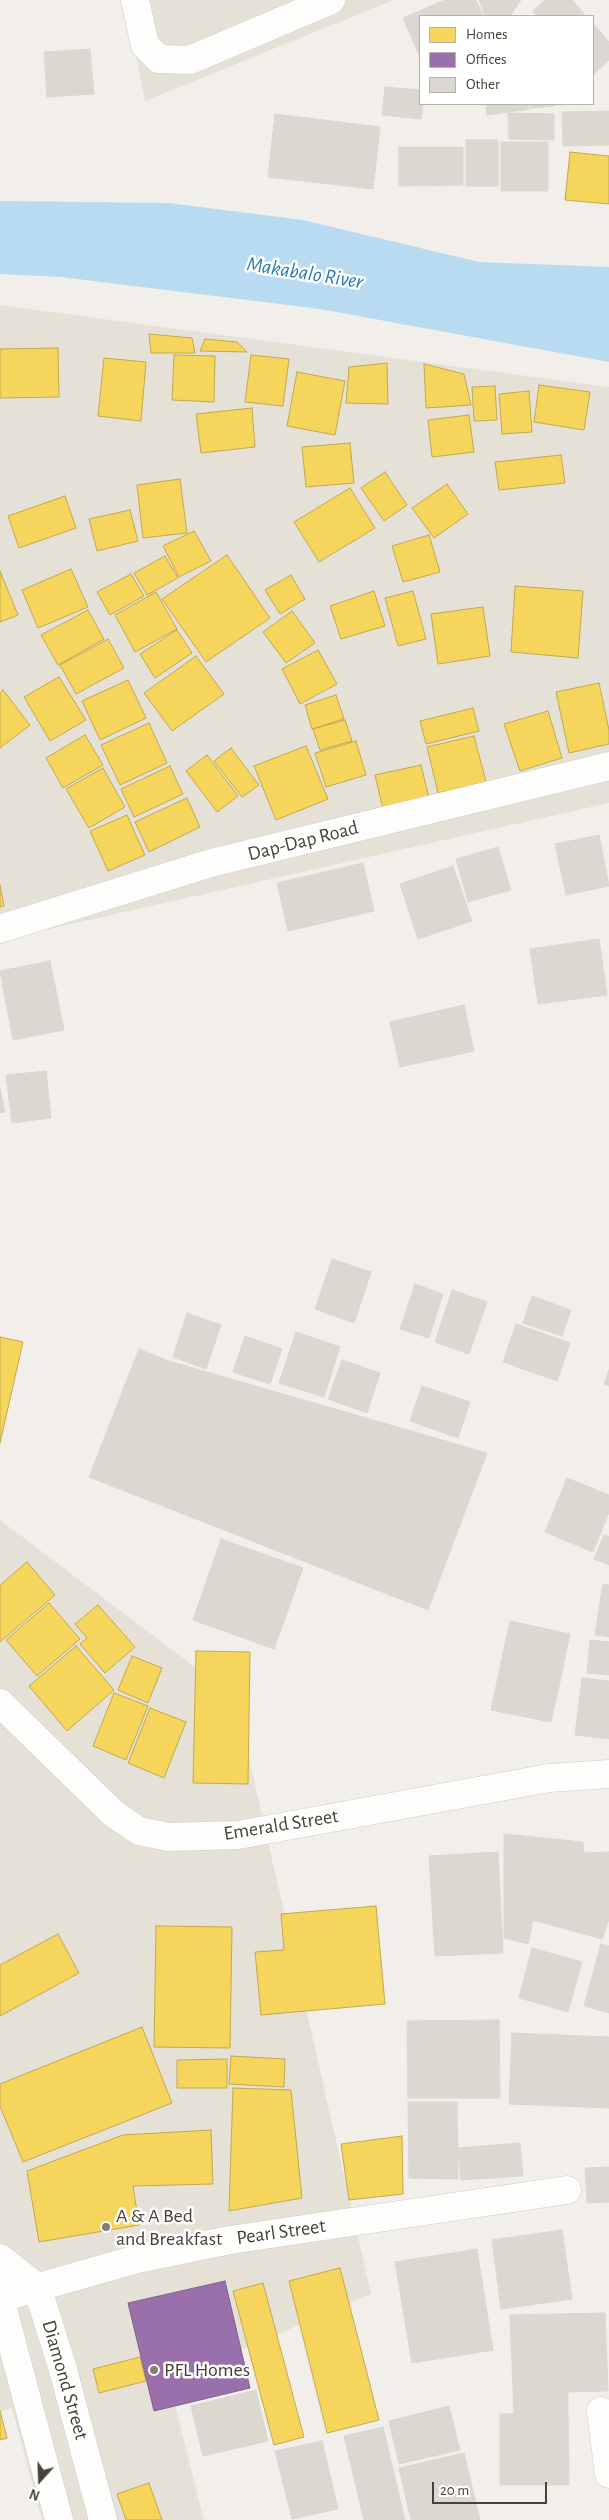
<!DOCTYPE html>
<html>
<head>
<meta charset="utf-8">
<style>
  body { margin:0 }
  #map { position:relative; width:609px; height:2520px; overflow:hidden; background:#f2efea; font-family:"Alegreya Sans",sans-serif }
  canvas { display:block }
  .legend { position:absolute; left:419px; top:15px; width:175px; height:90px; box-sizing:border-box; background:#fff; border:1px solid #b6b3ae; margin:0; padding:6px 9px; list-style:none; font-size:15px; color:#484135 }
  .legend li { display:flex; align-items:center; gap:10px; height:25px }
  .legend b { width:25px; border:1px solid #b6b3ae }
  .north { position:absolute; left:15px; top:2455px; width:50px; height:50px; -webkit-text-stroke:4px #fff; paint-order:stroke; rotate:200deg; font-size:14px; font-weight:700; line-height:20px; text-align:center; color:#484135 }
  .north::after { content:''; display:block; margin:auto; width:18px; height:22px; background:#484135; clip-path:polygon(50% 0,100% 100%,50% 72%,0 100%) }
  .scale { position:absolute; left:432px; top:2482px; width:115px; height:22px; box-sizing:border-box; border:2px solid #484135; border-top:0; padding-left:6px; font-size:15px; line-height:18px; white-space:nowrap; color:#484135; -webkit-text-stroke:4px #fff; paint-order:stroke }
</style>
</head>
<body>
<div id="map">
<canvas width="609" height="2520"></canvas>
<ul class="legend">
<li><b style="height:14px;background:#f6d55c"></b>Homes</li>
<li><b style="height:14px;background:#9970ab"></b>Offices</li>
<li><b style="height:14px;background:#dbd8d2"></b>Other</li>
</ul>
<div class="north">N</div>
<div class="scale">20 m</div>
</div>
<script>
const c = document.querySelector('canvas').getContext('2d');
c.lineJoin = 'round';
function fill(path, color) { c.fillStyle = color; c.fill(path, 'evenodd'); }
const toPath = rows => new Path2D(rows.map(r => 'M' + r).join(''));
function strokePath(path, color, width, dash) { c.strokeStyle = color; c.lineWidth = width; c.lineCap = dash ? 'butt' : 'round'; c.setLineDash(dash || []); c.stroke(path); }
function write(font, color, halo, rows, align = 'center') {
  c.font = font + ' "Alegreya Sans",sans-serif'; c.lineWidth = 5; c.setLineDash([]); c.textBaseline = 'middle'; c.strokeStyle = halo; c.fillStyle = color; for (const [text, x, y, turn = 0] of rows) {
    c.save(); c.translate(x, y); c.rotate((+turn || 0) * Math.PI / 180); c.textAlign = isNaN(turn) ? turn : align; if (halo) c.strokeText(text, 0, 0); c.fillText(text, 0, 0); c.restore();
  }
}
fill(toPath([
  [125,0,394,0,145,101],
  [0,305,609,387,609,803,0,940],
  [0,1520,235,1697,371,2294,169,2381,204,2520,42,2520,12,2408,0,2412]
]), '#e6e1d7');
fill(toPath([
  [0,201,169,203,303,220,479,262,609,267,609,362,320,309,61,277,0,274]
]), '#b8dbf2');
const homes = toPath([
  [570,152,609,156,609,204,565,200,570,152],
  [149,334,192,338,195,353,151,353,149,334],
  [205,339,237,342,247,352,200,351,205,339],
  [58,348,59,397,0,398,0,349,58,348],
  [174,355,215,356,214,402,172,400,174,355],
  [251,355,289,359,283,406,245,402,251,355],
  [104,358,146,362,141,421,98,416,104,358],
  [387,363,388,404,346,403,349,367,387,363],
  [424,364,464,374,471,405,426,408,424,364],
  [297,372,345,381,335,435,287,426,297,372],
  [539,385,590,392,584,430,534,422,539,385],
  [495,386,497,420,474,421,472,387,495,386],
  [529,391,532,432,502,434,499,394,529,391],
  [252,408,255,447,201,453,196,414,252,408],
  [469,415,474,452,432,457,428,420,469,415],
  [350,443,354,483,306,487,302,447,350,443],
  [561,455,565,483,499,490,495,462,561,455],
  [385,472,407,505,384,521,361,488,385,472],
  [180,479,187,533,143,538,137,485,180,479],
  [447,484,468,514,434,538,412,508,447,484],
  [350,488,375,528,319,562,294,522,350,488],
  [65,496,76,528,19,548,8,516,65,496],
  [130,510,138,541,97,551,89,519,130,510],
  [194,531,211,561,179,577,163,546,194,531],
  [429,535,440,572,403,582,392,546,429,535],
  [227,555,270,618,206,662,162,599,227,555],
  [165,556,178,578,147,595,134,573,165,556],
  [71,569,88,607,38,628,22,590,71,569],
  [0,571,18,615,0,622,0,571],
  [131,574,144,596,110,615,97,592,131,574],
  [291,575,305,599,280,614,265,590,291,575],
  [515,586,583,591,578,658,511,652,515,586],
  [374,591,385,626,341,639,330,606,374,591],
  [413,591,426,639,398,646,385,598,413,591],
  [156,592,177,629,135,652,115,615,156,592],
  [483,607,490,656,438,664,431,614,483,607],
  [88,610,104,639,58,665,41,635,88,610],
  [292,611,315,643,286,663,263,632,292,611],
  [177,630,192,653,155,678,140,654,177,630],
  [108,639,124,668,76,694,60,665,108,639],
  [318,650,337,684,300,704,282,669,318,650],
  [196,656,224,694,172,731,144,693,196,656],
  [59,677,86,720,50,741,24,697,59,677],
  [128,680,146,718,100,740,82,701,128,680],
  [599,683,609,730,609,744,569,753,556,692,599,683],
  [3,690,30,725,0,748,0,693,3,690],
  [336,695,344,719,312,729,305,705,336,695],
  [473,708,479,731,426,744,420,721,473,708],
  [548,711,562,758,520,771,504,724,548,711],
  [345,720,352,741,320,750,313,729,345,720],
  [149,723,167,763,120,785,101,745,149,723],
  [85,735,103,765,63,788,46,758,85,735],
  [474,736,486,782,438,793,427,747,474,736],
  [356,741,366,775,326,787,315,753,356,741],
  [306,746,328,799,276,820,254,766,306,746],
  [231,748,259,785,242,797,214,761,231,748],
  [207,755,238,796,217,812,186,771,207,755],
  [421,765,429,798,383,809,375,775,421,765],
  [170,766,183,794,134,817,121,789,170,766],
  [103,768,125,807,89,828,66,789,103,768],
  [187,798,200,827,149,852,135,822,187,798],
  [127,815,145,855,108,871,90,831,127,815],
  [0,885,4,906,0,907,0,885],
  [0,1337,23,1342,0,1443,0,1337],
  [27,1562,55,1595,0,1642,0,1585,27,1562],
  [49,1603,80,1639,37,1676,6,1640,49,1603],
  [98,1605,135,1647,105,1673,80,1644,87,1638,75,1624,98,1605],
  [76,1646,114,1690,67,1731,29,1686,76,1646],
  [196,1651,250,1652,248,1784,193,1783,196,1651],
  [132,1656,162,1668,148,1703,118,1690,132,1656],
  [114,1693,148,1706,126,1760,93,1746,114,1693],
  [150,1708,186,1722,164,1778,128,1763,150,1708],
  [376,1906,385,2004,261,2015,255,1952,284,1950,281,1914,376,1906],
  [156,1926,232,1927,230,2048,154,2047,156,1926],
  [58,1934,79,1973,0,2016,0,1965,58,1934],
  [142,2027,172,2103,23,2162,0,2106,0,2084,142,2027],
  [231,2056,285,2059,284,2087,229,2084,231,2056],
  [227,2059,227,2088,177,2088,177,2060,227,2059],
  [233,2088,291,2090,302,2198,229,2211,233,2088],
  [211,2130,213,2184,133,2186,139,2225,39,2242,27,2171,123,2135,211,2130],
  [402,2136,403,2194,349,2200,341,2144,402,2136],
  [340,2268,379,2420,327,2433,289,2281,340,2268],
  [263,2283,304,2437,274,2445,233,2291,263,2283],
  [140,2357,146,2381,99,2393,93,2369,140,2357],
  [0,2411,7,2438,0,2440,0,2411],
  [149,2483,162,2520,126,2520,117,2494,149,2483]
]);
fill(homes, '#f6d55c');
strokePath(homes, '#c2a950', 1);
const offices = toPath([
  [225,2281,250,2388,154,2411,128,2303,225,2281]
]);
fill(offices, '#9970ab');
strokePath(offices, '#816288', 1);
const building = toPath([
  [445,0,450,0,457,16,420,16,420,57,403,18,445,0],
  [451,0,476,0,483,16,458,16,451,0],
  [479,0,521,0,510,16,485,16,479,0],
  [545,0,572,0,586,16,537,16,533,11,545,0],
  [593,23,609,42,609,60,593,75,593,23],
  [90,49,94,94,47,97,44,52,90,49],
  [385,87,420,90,420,104,423,104,421,119,382,115,385,87],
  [486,104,528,104,529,109,487,115,486,104],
  [530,104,554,104,554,106,530,108,530,104],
  [609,111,609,145,563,146,562,112,609,111],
  [508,113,554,114,554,140,509,139,508,113],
  [275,114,380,127,373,189,268,177,275,114],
  [466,140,498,140,498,186,466,186,466,140],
  [501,142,548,142,548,191,501,191,501,142],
  [399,147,463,147,463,185,399,186,399,147],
  [599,835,609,886,566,895,555,844,599,835],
  [498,847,511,890,468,902,456,859,498,847],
  [363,863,374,911,288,931,277,883,363,863],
  [453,866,472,921,418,939,400,884,453,866],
  [599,939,607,995,538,1004,530,949,599,939],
  [50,961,64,1030,13,1040,0,971,50,961],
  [464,1005,474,1051,400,1067,390,1022,464,1005],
  [46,1071,51,1118,12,1123,6,1075,46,1071],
  [0,1089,5,1112,0,1113,0,1089],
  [332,1259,371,1272,354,1323,315,1309,332,1259],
  [415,1284,443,1294,429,1338,400,1329,415,1284],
  [452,1290,487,1302,469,1354,435,1342,452,1290],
  [532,1296,571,1310,562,1336,523,1323,532,1296],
  [187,1313,221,1325,206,1369,173,1357,187,1313],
  [516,1324,570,1343,557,1381,503,1362,516,1324],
  [296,1332,340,1347,324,1397,279,1383,296,1332],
  [245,1336,282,1349,270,1384,233,1372,245,1336],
  [139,1349,169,1361,487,1453,428,1610,89,1477,139,1349],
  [342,1360,380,1373,367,1413,328,1399,342,1360],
  [609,1370,609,1386,604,1384,609,1370],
  [422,1386,470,1402,458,1438,410,1421,422,1386],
  [567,1478,609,1495,609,1512,593,1552,545,1532,567,1478],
  [604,1535,609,1537,609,1565,594,1559,604,1535],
  [221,1539,303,1568,274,1649,193,1620,221,1539],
  [603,1584,609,1585,609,1637,595,1635,603,1584],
  [510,1621,570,1634,561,1677,501,1663,510,1621],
  [590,1640,609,1642,609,1675,587,1673,590,1640],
  [501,1663,561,1677,551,1722,491,1710,501,1663],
  [582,1678,609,1681,609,1739,575,1735,582,1678],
  [504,1834,583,1842,584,1853,609,1852,609,1919,602,1939,533,1920,528,1944,504,1938,504,1834],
  [498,1852,503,1953,435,1956,429,1856,498,1852],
  [601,1944,609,1946,609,2013,584,2006,601,1944],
  [532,1948,582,1962,568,2012,519,1998,532,1948],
  [499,2020,500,2098,408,2098,407,2021,499,2020],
  [512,2033,609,2037,609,2108,509,2104,512,2033],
  [408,2102,457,2102,458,2179,409,2178,408,2102],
  [520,2143,523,2176,461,2180,458,2148,520,2143],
  [609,2167,609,2202,587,2203,585,2168,609,2167],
  [562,2230,572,2299,501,2309,492,2240,562,2230],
  [477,2249,493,2350,412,2363,395,2262,477,2249],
  [605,2313,608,2391,568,2392,568,2414,514,2415,510,2315,605,2313],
  [256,2390,268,2441,203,2456,191,2406,256,2390],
  [449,2406,460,2450,399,2464,389,2421,449,2406],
  [500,2414,568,2414,569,2485,500,2485,500,2414],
  [383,2427,405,2520,364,2520,344,2436,383,2427],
  [322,2441,338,2509,292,2519,275,2451,322,2441],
  [464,2453,480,2520,411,2520,399,2468,464,2453]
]);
fill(building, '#dbd8d2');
strokePath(building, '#dad6d0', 1);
const minor = toPath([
  [135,0,145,45,159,59,190,60,331,0],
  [0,929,211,863,609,766],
  [0,1703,114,1814,139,1831,168,1837,238,1835,549,1778,609,1774],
  [0,2298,137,2259,230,2240,567,2190],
  [601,2411,609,2474]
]);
const tertiary = toPath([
  [0,2258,37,2287,62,2366,103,2520],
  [0,2278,0,2298,59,2520]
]);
strokePath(minor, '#d0cdc8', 29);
strokePath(tertiary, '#d0cdc8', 29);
strokePath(minor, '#fdfdfc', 28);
strokePath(tertiary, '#fdfdfc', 28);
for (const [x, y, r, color] of [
  [106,2227,5,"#847e74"],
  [154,2370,5,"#847e74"]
]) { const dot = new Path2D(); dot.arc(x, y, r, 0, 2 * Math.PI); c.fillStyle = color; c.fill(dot); strokePath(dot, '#fff', 2); }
write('20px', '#484135', '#fff', [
  ["Dap-Dap Road",303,841,-14],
  ["Emerald Street",281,1825,-9],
  ["Pearl Street",281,2232,-8],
  ["Diamond Street",65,2380,74]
]);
write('20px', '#484135', '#fff', [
  ["A & A Bed",116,2216],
  ["and Breakfast",116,2239],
  ["PFL Homes",164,2370]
], 'left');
write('italic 21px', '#257ab3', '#fff', [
  ["Makabalo River",305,273,9]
]);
</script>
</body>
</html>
